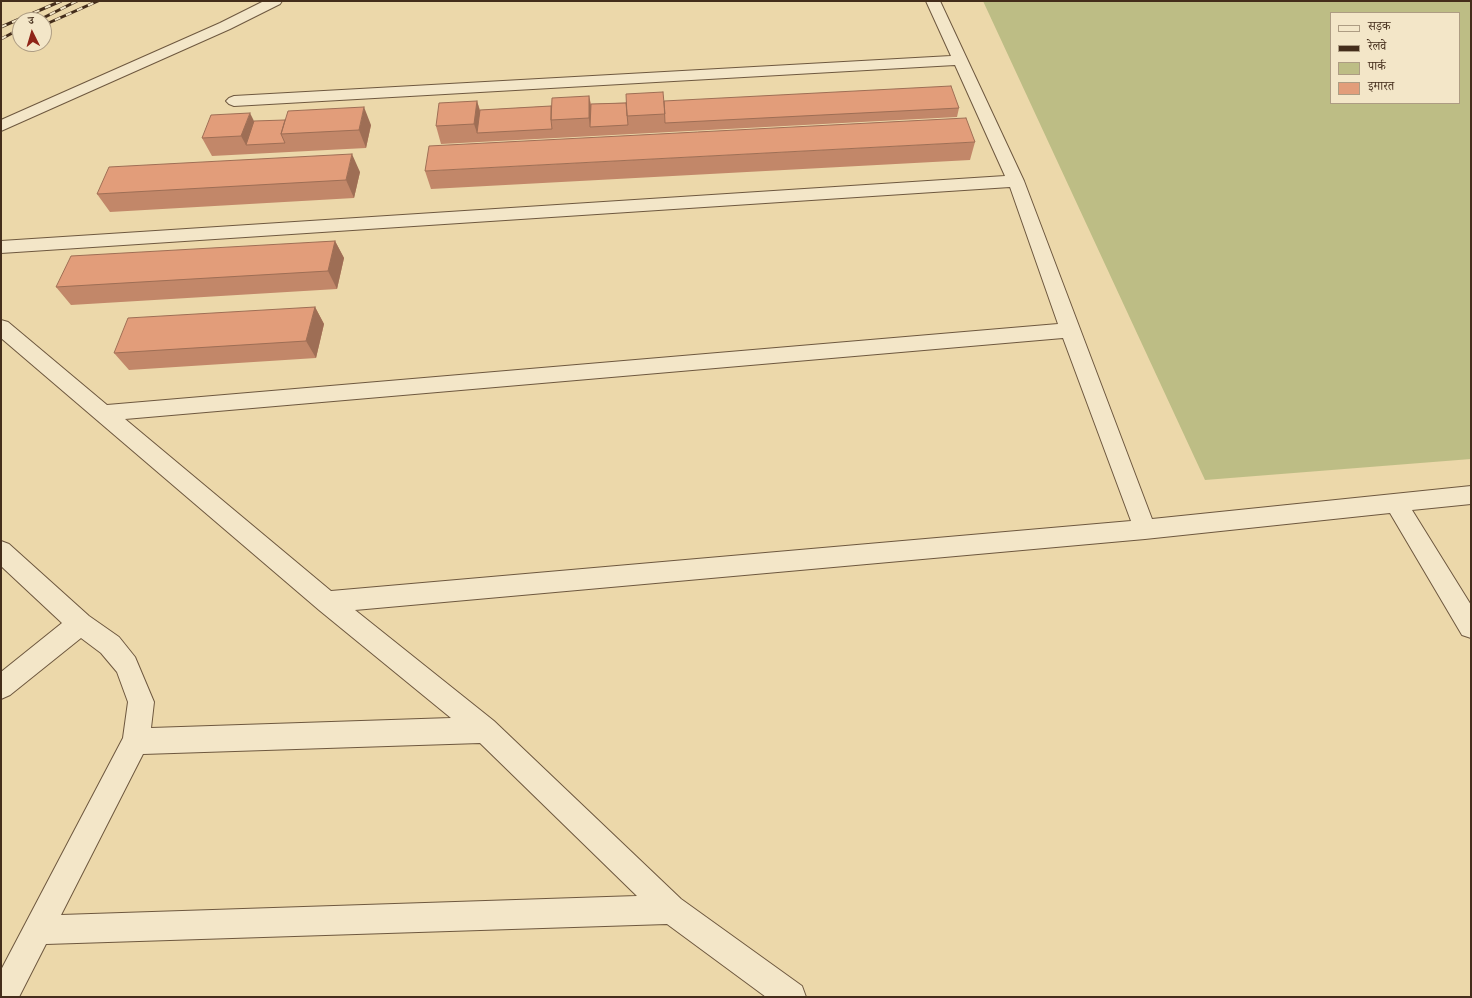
<!DOCTYPE html>
<html>
<head>
<meta charset="utf-8">
<style>
  body { margin:0 }
  #map { position:relative; width:1472px; height:998px; overflow:hidden; background:#ecd8aa; font-family:"Libre Bodoni","Noto Serif Devanagari",serif }
  canvas { display:block }
  .frame { position:absolute; inset:0; border:2px solid #442d1b; pointer-events:none }
  .legend { position:absolute; left:1330px; top:12px; width:130px; height:92px; box-sizing:border-box; background:#f3e6c8; border:1px solid #ad9c83; margin:0; padding:5px 7px; list-style:none; font-size:12px; color:#442d1b }
  .legend li { display:flex; align-items:center; gap:8px; height:20px }
  .legend b { width:20px; border:1px solid #ad9c83 }
  .north { position:absolute; left:12px; top:12px; width:40px; height:40px; box-sizing:border-box; background:#f3e6c8; border:1px solid #ad9c83; border-radius:50%; rotate:355deg; font-size:11px; font-weight:700; line-height:16px; text-align:center; color:#442d1b }
  .north::after { content:''; display:block; margin:auto; width:14px; height:18px; background:#8f2418; clip-path:polygon(50% 0,100% 100%,50% 72%,0 100%) }
</style>
</head>
<body>
<div id="map">
<canvas width="1472" height="998"></canvas>
<div class="frame"></div>
<ul class="legend">
<li><b style="height:5px;background:#f3e6c8"></b>सड़क</li>
<li><b style="height:5px;background:#442d1b"></b>रेलवे</li>
<li><b style="height:11px;background:#bdbd85"></b>पार्क</li>
<li><b style="height:11px;background:#e29d7a"></b>इमारत</li>
</ul>
<div class="north">उ</div>
</div>
<script>
const c = document.querySelector('canvas').getContext('2d');
c.lineJoin = 'round';
function fill(path, color) { c.fillStyle = color; c.fill(path, 'evenodd'); }
const toPath = rows => new Path2D(rows.map(r => 'M' + r).join(''));
function strokePath(path, color, width, dash) { c.strokeStyle = color; c.lineWidth = width; c.lineCap = dash ? 'butt' : 'round'; c.setLineDash(dash || []); c.stroke(path); }
fill(toPath([
  [983,1,1471,1,1471,459,1205,480],
  [1331,13,1459,13,1459,103,1331,103]
]), '#bdbd85');
const minor = toPath([
  [926,1,940,1,1024,181,1152,519,1471,486,1471,504,1412,510,1471,605,1471,638,1462,635,1390,513,1145,539,355,610,494,721,681,899,802,986,806,997,766,997,667,924,46,944,19,997,1,997,1,970,123,738,128,702,117,672,101,653,81,638,10,695,1,699,1,672,62,623,1,566,1,541,9,544,89,616,119,637,135,657,154,702,151,728,451,718,319,610,1,338,1,320,8,322,107,405,1058,324,1010,187,1,253,1,241,1005,176,955,65,234,106,229,104,226,101,229,98,234,96,951,56,926,1],
  [1063,338,1131,521,331,591,125,419,1063,338],
  [480,743,637,896,61,915,143,754,480,743]
]);
const tertiary = toPath([
  [264,1,282,1,280,4,230,29,1,131,1,120,220,23,264,1]
]);
strokePath(minor, '#6e583f', 2);
strokePath(tertiary, '#6e583f', 2);
fill(minor, '#f3e6c8');
fill(tertiary, '#f3e6c8');
const rail = toPath([
  [39,20,77,1],
  [44,25,98,1],
  [1,27,61,1],
  [1,39,20,29]
]);
strokePath(rail, '#442d1b', 3);
strokePath(rail, '#f3e6c8', 2, [6]);
fill(toPath([
  [589,96,591,104,664,101,959,108,957,117,441,144,436,126,477,101,480,110,551,106],
  [254,121,371,125,366,148,212,156,202,138],
  [975,142,970,160,431,189,425,171],
  [360,172,354,198,110,212,97,194],
  [335,241,344,258,337,289,71,305,56,287],
  [315,307,324,324,316,358,129,370,114,353]
]), '#c28769');
fill(toPath([
  [589,96,592,114,590,127,589,118],
  [477,101,482,119,477,133,474,124],
  [364,107,371,125,366,148,359,130],
  [250,113,259,131,246,145,241,136],
  [352,154,360,172,354,198,346,180],
  [335,241,344,258,337,289,328,271],
  [315,307,324,324,316,358,306,341]
]), '#9e6e55');
const building = toPath([
  [951,86,959,108,665,123,664,101,951,86],
  [663,92,665,114,627,116,626,94,663,92],
  [589,96,589,118,551,120,552,98,589,96],
  [477,101,474,124,436,126,439,103,477,101],
  [626,103,628,125,590,127,591,104,626,103],
  [551,106,551,120,552,129,477,133,480,110,551,106],
  [364,107,359,130,281,134,288,111,364,107],
  [250,113,241,136,202,138,211,115,250,113],
  [966,118,975,142,425,171,429,146,966,118],
  [285,120,281,134,285,143,246,145,254,121,285,120],
  [352,154,346,180,97,194,109,167,352,154],
  [335,241,328,271,56,287,71,256,335,241],
  [315,307,306,341,114,353,128,318,315,307]
]);
fill(building, '#e29d7a');
strokePath(building, '#9e6e55', 1);
</script>
</body>
</html>
